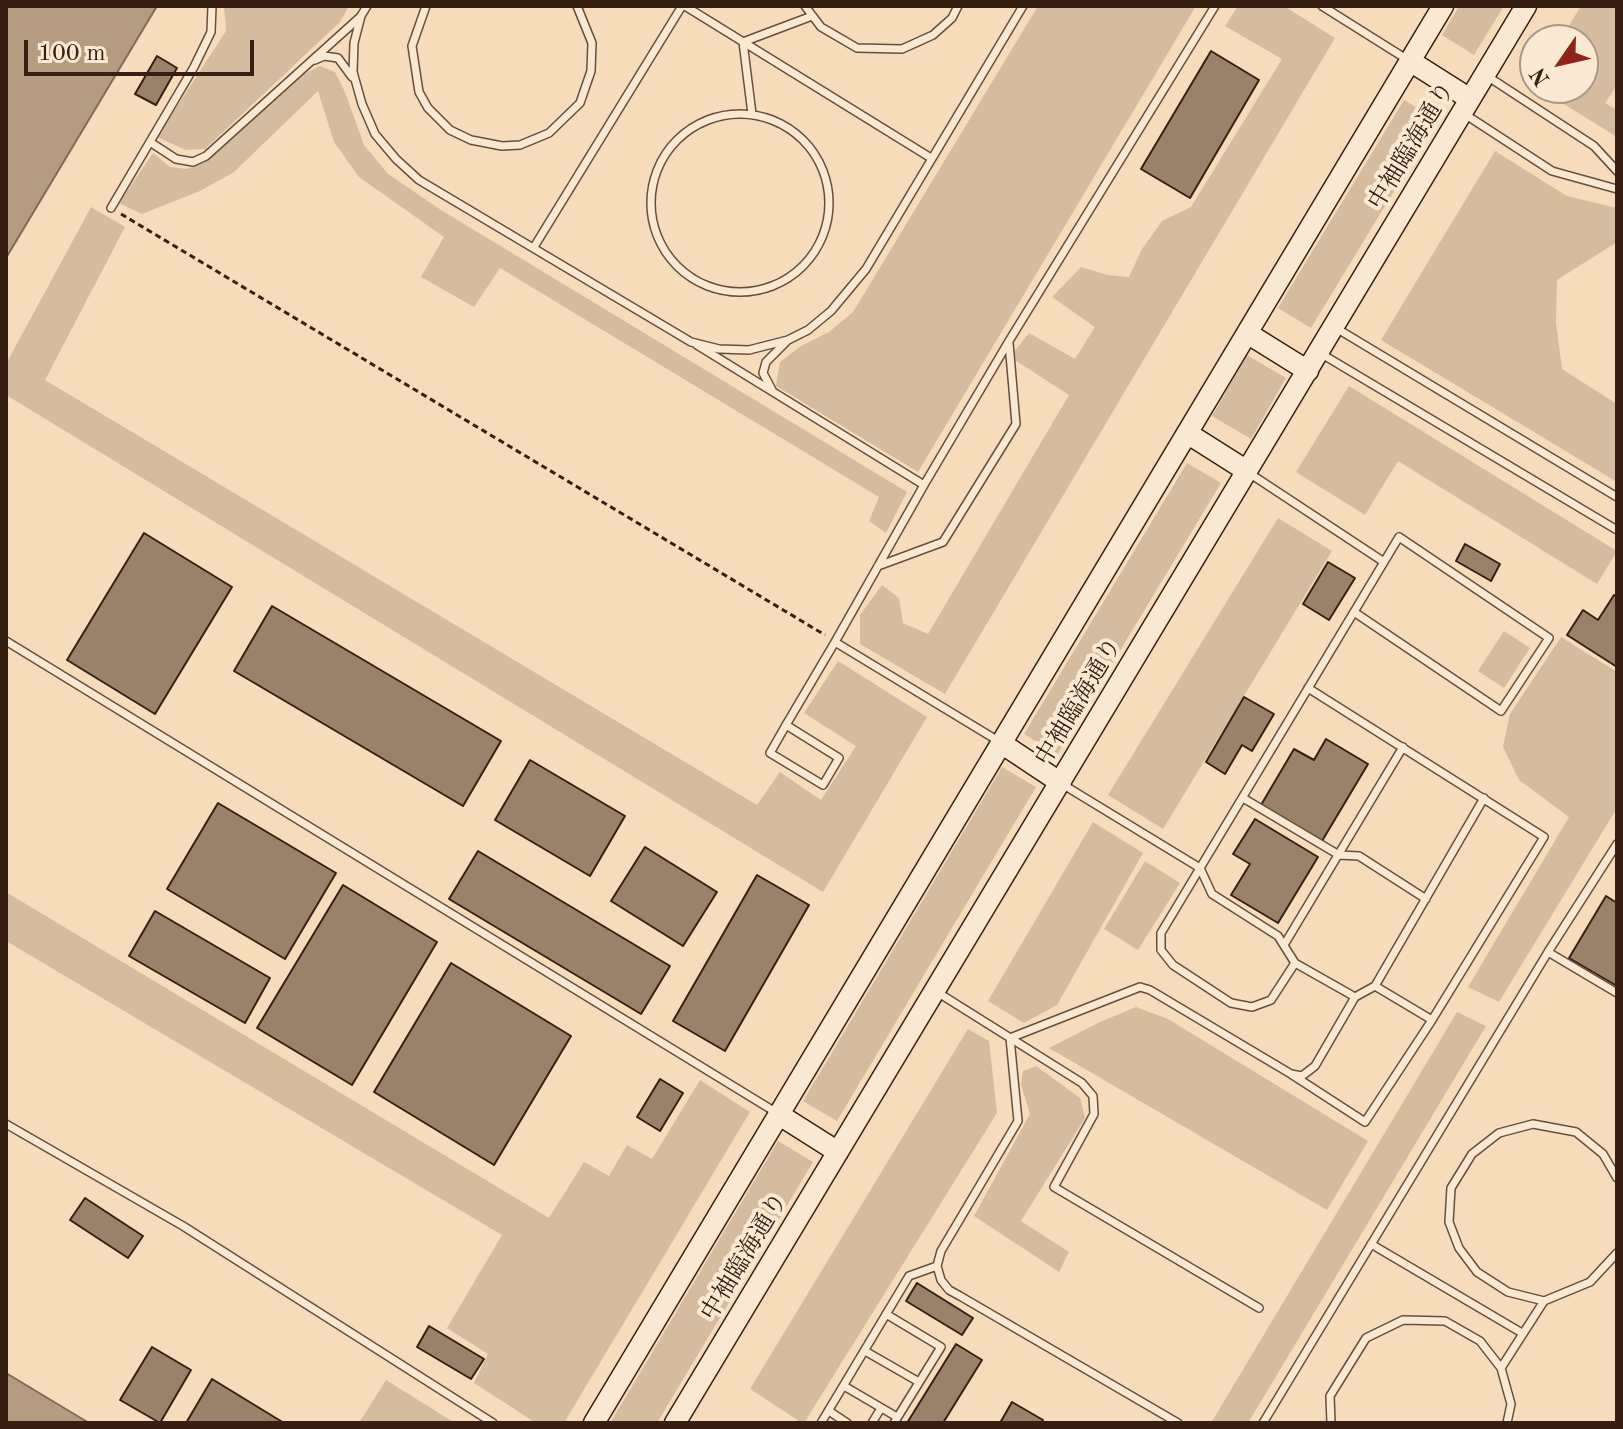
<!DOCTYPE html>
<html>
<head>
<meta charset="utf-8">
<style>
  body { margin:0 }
  #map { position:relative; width:1623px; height:1429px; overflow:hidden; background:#f6dcba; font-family:"Old Standard TT",serif }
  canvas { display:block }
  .frame { position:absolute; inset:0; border:8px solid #372013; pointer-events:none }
  .north { position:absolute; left:1519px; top:24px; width:80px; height:80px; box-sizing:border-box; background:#f9e8d2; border:2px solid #ab9886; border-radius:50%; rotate:236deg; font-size:22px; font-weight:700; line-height:32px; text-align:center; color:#372013 }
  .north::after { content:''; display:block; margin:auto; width:28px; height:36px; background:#8f2418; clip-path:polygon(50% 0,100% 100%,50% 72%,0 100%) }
  .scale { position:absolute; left:24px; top:40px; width:230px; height:36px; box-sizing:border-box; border:4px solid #372013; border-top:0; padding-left:10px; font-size:24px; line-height:28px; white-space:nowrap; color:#372013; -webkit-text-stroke:6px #f9e8d2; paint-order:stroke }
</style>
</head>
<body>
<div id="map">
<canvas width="1623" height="1429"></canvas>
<div class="frame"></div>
<div class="north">N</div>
<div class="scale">100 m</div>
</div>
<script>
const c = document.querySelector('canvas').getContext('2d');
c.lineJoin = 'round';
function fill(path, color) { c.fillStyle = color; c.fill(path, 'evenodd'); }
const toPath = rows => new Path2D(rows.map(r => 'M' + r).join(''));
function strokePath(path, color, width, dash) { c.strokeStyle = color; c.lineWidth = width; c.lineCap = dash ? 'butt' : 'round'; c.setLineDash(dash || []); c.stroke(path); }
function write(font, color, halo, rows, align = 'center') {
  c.font = font + ' "Old Standard TT","Noto Serif JP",serif'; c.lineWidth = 8; c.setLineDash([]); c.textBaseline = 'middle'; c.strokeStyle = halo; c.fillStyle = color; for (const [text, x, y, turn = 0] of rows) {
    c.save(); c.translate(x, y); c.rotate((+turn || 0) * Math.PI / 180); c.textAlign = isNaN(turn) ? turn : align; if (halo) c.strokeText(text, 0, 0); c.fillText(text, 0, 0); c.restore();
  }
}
fill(toPath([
  [224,6,349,6,340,22,205,149,186,150,157,137,226,31],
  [1038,6,1196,6,918,472,776,386,780,362,801,346,829,332,853,312],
  [1238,6,1284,6,1335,38,945,694,860,644,860,615,882,585,899,598,903,623,928,634,1069,395,1010,357,1029,333,1075,359,1095,327,1052,297,1081,267,1107,275,1129,277,1142,249,1162,221,1191,207,1282,59,1225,26],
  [1459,6,1504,6,1474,55,1442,35],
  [1581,6,1617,6,1617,85,1605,103,1617,110,1617,137,1538,88,1583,88,1583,40,1560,40],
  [320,66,335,72,345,92,364,145,388,174,441,210,907,492,886,533,869,521,879,497,500,268,474,307,421,277,444,237,359,177,334,142,318,91,234,172,200,191,142,214,119,203,153,153,170,167,187,169,205,162,304,74],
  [1404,100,1437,120,1311,328,1278,308],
  [1495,151,1567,196,1617,208,1617,242,1557,280,1556,323,1562,369,1617,404,1617,482,1381,340],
  [91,207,125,227,45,380,757,805,780,772,821,800,856,746,804,713,838,661,927,717,823,892,6,395,6,364],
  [1247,355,1286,378,1251,439,1212,416],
  [1349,386,1617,551,1597,584,1398,461,1365,515,1296,472],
  [1187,463,1221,483,1057,755,1024,734],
  [1278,518,1332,551,1163,829,1108,795],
  [1504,631,1530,648,1504,688,1478,671],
  [1561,637,1617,672,1617,808,1499,1002,1468,987,1569,817,1519,780,1503,747,1510,714],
  [1002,767,1036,787,837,1121,803,1101],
  [1093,822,1143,853,1057,1005,1024,1023,988,1001],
  [1145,861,1180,883,1138,950,1104,929],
  [6,892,549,1218,584,1162,609,1176,627,1145,652,1159,700,1080,750,1112,564,1423,536,1423,474,1383,488,1354,447,1328,502,1235,6,941],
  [1136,1007,1168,1019,1368,1141,1327,1210,1049,1048,1100,1022],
  [1457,1012,1486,1026,1248,1423,1211,1423],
  [968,1029,989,1041,997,1113,804,1423,802,1423,750,1389],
  [1036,1066,1080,1098,1085,1118,1021,1221,1069,1252,1059,1272,974,1216,1030,1114,1021,1085,1023,1071],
  [778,1141,813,1162,657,1423,610,1423],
  [386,1380,455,1423,359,1423]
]), '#d6bc9e');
const water = toPath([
  [6,6,157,6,6,258,6,6],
  [6,1373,89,1423,6,1423,6,1373]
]);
fill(water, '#b59c81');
strokePath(water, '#836a55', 2);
const building = toPath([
  [1211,51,1259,80,1190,198,1141,169,1211,51],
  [157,56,177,68,156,105,135,94,157,56],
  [144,533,232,587,155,714,67,660,144,533],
  [1465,544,1500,564,1491,581,1456,561,1465,544],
  [1328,562,1355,578,1329,620,1303,604,1328,562],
  [1614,595,1617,597,1617,667,1567,635,1583,610,1598,620,1614,595],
  [272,606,501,741,463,806,234,671,272,606],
  [1244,697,1274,714,1252,751,1242,745,1225,774,1206,762,1244,697],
  [1326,739,1368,764,1322,841,1261,805,1294,749,1314,760,1326,739],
  [530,760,625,816,590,876,495,820,530,760],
  [218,803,336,873,285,959,167,889,218,803],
  [1255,819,1318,857,1278,923,1231,895,1250,864,1233,854,1255,819],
  [645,847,717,892,683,946,611,901,645,847],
  [478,851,670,966,641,1014,449,899,478,851],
  [757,875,809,905,725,1051,673,1021,757,875],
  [343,885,437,942,352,1085,257,1028,343,885],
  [1606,896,1617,903,1617,986,1569,958,1606,896],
  [155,911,270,978,245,1023,129,956,155,911],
  [451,963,571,1036,494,1165,374,1092,451,963],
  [660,1079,683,1093,660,1131,637,1117,660,1079],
  [85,1198,143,1236,128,1258,70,1220,85,1198],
  [917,1283,973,1318,962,1335,906,1301,917,1283],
  [429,1326,484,1359,471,1379,417,1347,429,1326],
  [956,1344,982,1360,943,1423,907,1423,956,1344],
  [152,1347,191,1370,160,1423,120,1400,152,1347],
  [212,1379,284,1423,186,1423,212,1379],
  [1012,1402,1043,1420,1041,1423,1000,1423,1012,1402]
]);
fill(building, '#9a826a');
strokePath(building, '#372013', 2);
const lane = toPath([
  [367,6,361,16,354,43,353,72,362,104,375,134,396,159,419,180,691,342,719,349,749,350,788,340,808,330,831,311,866,269,1023,6],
  [426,6,412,46,419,92,428,108,450,130,471,140,502,146,520,145,549,133,580,103,591,71,592,43,577,6],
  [685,6,931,158],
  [805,6,821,27,857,48,902,49,933,35,952,18,958,6],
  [1322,6,1408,60],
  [315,60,324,56,338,58,352,77],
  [1487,76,1594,146,1617,171],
  [1463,113,1552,171,1617,189],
  '651 203a89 89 0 1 1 178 0a89 89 0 1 1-178 0Z',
  [752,114,743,42,812,16],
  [150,142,176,159,193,162,206,156,359,18],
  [111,208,194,67,211,32,212,6],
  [534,247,682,6],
  [1336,328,1617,497],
  [697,345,924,485,1009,341,1215,6],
  [1320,353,1617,530],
  [772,390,763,373,766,362,786,342],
  [1249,473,1384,562],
  [924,485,835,642,1000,742],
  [878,566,943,542,1016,424,1009,343],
  [6,641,777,1113],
  [1308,688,1544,837,1432,1020],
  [786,725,839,758,823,785,770,753,786,725,835,642],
  [1062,784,1200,868,1212,894,1278,936,1295,963,1355,997],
  [1243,798,1339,855,1359,856,1426,899],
  [1284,945,1403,747],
  [1548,952,1617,993],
  [1295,963,1271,1000,1252,1007,1231,1003,1173,965,1161,950,1161,933,1399,537,1549,638,1501,711,1354,612],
  [1375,986,1484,798],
  [937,992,1082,1083,1093,1096,1094,1114,1054,1187,1259,1308],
  [6,1124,183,1226,493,1423],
  [1617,1178,1603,1154,1576,1132,1533,1124,1499,1133,1472,1154,1451,1188,1449,1222,1459,1248,1477,1272,1508,1292,1544,1301,1590,1282,1617,1253],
  [1371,1244,1522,1333],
  [886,1314,941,1347,894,1423],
  [865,1351,919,1382],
  [1501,1368,1544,1301],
  [844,1386,897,1417],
  [829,1411,847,1423],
  [821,1423,909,1276,937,1266],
  [872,1423,881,1408],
  [1178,1423,960,1296,949,1290,941,1280,937,1266,941,1251,1018,1121,1010,1038,1140,987,1150,990,1291,1074,1365,1122,1432,1020,1375,986,1355,997,1315,1066,1302,1076,1291,1074],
  [1263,1423,1548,952,1617,844],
  [1331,1423,1330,1396,1366,1338,1403,1320,1445,1321,1480,1341,1501,1368,1511,1404,1507,1423]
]);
const secondary = toPath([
  [1410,61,1470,99],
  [1247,333,1308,371],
  [1187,433,1247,471],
  [1001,743,1061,783],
  [778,1114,838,1152],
  [594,1423,1443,6],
  [675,1423,1526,6]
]);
strokePath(lane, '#674f3d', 10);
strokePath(secondary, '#372013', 23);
strokePath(toPath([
  [121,214,825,635]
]), '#372013', 3, [6, 4]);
strokePath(lane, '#f9e8d2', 7);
strokePath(secondary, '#f9e8d2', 20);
write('24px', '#372013', '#f9e8d2', [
  ["中袖臨海通り",1412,146,-59],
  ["中袖臨海通り",1079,702,-59],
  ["中袖臨海通り",745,1257,-59]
]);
</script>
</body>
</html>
